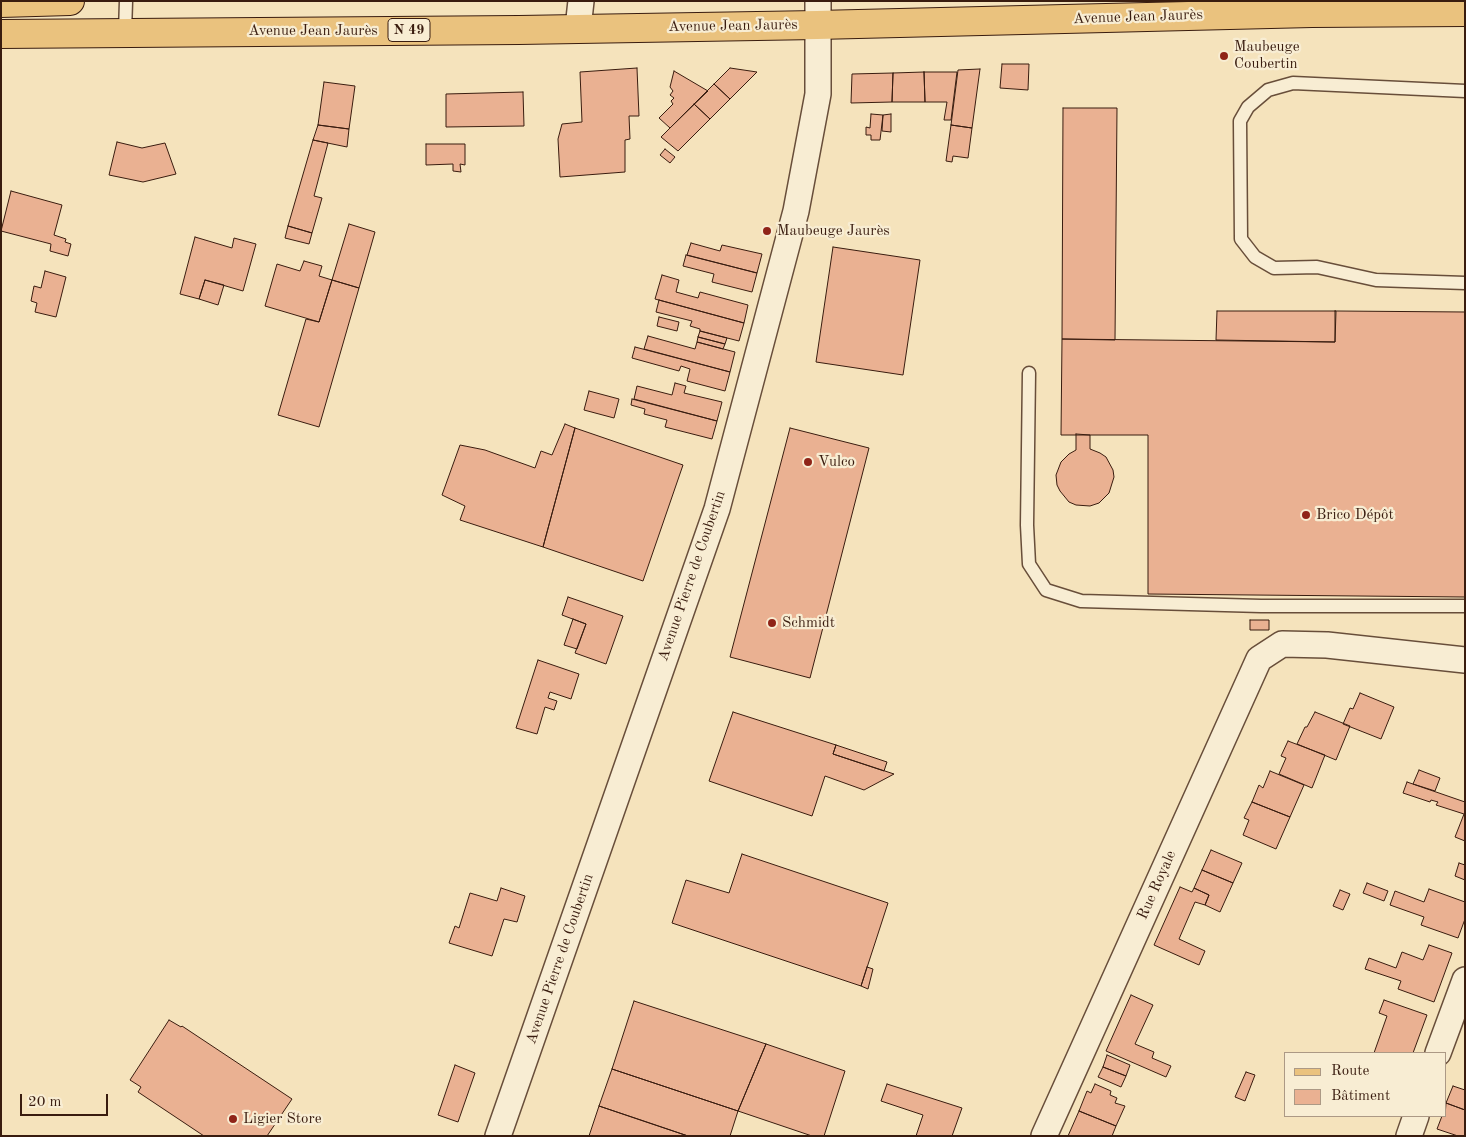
<!DOCTYPE html>
<html>
<head>
<meta charset="utf-8">
<style>
  body { margin:0 }
  #map { position:relative; width:1466px; height:1137px; overflow:hidden; background:#f5e3bc; font-family:"Old Standard TT",serif }
  canvas { display:block }
  .frame { position:absolute; inset:0; border:2px solid #391c0f; pointer-events:none }
  .legend { position:absolute; left:1284px; top:1052px; width:162px; height:65px; box-sizing:border-box; background:#f8edd3; border:1px solid #ac9985; margin:0; padding:6px 9px; list-style:none; font-size:15px; color:#391c0f }
  .legend li { display:flex; align-items:center; gap:10px; height:25px }
  .legend b { width:25px; border:1px solid #ac9985 }
  .scale { position:absolute; left:20px; top:1094px; width:88px; height:22px; box-sizing:border-box; border:2px solid #391c0f; border-top:0; padding-left:6px; font-size:15px; line-height:18px; white-space:nowrap; color:#391c0f; -webkit-text-stroke:4px #f8edd3; paint-order:stroke }
</style>
</head>
<body>
<div id="map">
<canvas width="1466" height="1137"></canvas>
<div class="frame"></div>
<ul class="legend">
<li><b style="height:6px;background:#eac27e"></b>Route</li>
<li><b style="height:14px;background:#eab192"></b>Bâtiment</li>
</ul>
<div class="scale">20 m</div>
</div>
<script>
const c = document.querySelector('canvas').getContext('2d');
c.lineJoin = 'round';
function fill(path, color) { c.fillStyle = color; c.fill(path, 'evenodd'); }
const toPath = rows => new Path2D(rows.map(r => 'M' + r).join(''));
function strokePath(path, color, width, dash) { c.strokeStyle = color; c.lineWidth = width; c.lineCap = dash ? 'butt' : 'round'; c.setLineDash(dash || []); c.stroke(path); }
function write(font, color, halo, rows, align = 'center') {
  c.font = font + ' "Old Standard TT",serif'; c.lineWidth = 4.5; c.setLineDash([]); c.textBaseline = 'middle'; c.strokeStyle = halo; c.fillStyle = color; for (const [text, x, y, turn = 0] of rows) {
    c.save(); c.translate(x, y); c.rotate((+turn || 0) * Math.PI / 180); c.textAlign = isNaN(turn) ? turn : align; if (halo) c.strokeText(text, 0, 0); c.fillText(text, 0, 0); c.restore();
  }
}
const building = toPath([
  [1002,64,1029,64,1028,90,1000,88,1002,64],
  [637,68,639,116,629,116,630,139,625,140,625,172,560,177,558,139,562,124,582,122,580,72,637,68],
  [730,68,757,72,730,99,714,84,730,68],
  [980,69,972,128,951,125,958,70,980,69],
  [674,71,708,91,670,128,659,118,673,104,671,101,674,98,670,95,673,91,670,87,674,71],
  [924,72,957,72,951,120,944,120,947,102,925,102,924,72],
  [924,72,925,102,892,102,893,73,924,72],
  [893,73,892,102,851,103,852,74,893,73],
  [324,82,355,86,349,129,318,125,324,82],
  [714,84,730,99,710,119,694,104,714,84],
  [523,92,524,126,446,127,446,94,523,92],
  [694,104,710,119,678,151,661,137,694,104],
  [1063,108,1117,108,1115,340,1062,339,1063,108],
  [871,114,883,115,880,140,871,140,871,135,866,135,866,127,870,128,871,114],
  [891,114,891,132,882,131,883,115,891,114],
  [318,125,349,129,347,147,313,140,318,125],
  [951,125,972,128,968,158,953,156,952,162,946,161,951,125],
  [313,140,328,143,314,196,322,198,312,233,288,226,313,140],
  [117,142,142,148,165,143,176,174,143,182,109,175,117,142],
  [426,144,465,144,465,165,460,164,461,172,453,171,453,164,426,165,426,144],
  [665,149,675,157,670,163,660,155,665,149],
  [11,191,62,205,54,235,66,239,65,242,71,244,68,256,50,251,51,244,1,231,11,191],
  [349,224,375,232,359,288,332,280,349,224],
  [288,226,312,233,309,244,285,238,288,226],
  [195,237,232,248,234,238,256,244,243,291,205,280,199,299,180,294,195,237],
  [691,243,720,251,722,245,762,254,757,273,687,255,691,243],
  [833,247,920,260,903,375,816,362,833,247],
  [686,255,757,273,752,292,712,282,714,274,683,266,686,255],
  [304,261,322,266,319,276,332,280,319,322,265,306,277,264,300,271,304,261],
  [45,271,66,277,56,317,35,312,37,303,31,301,34,286,41,288,45,271],
  [662,275,679,280,676,292,698,298,700,292,748,305,744,323,655,299,662,275],
  [205,280,224,285,218,305,199,299,205,280],
  [332,280,359,288,319,427,278,415,306,319,319,322,332,280],
  [659,300,744,323,739,341,700,331,700,329,690,326,692,321,656,312,659,300],
  [1217,311,1336,311,1335,342,1216,340,1217,311],
  [1335,311,1465,312,1465,597,1148,594,1148,435,1061,435,1062,339,1335,342,1335,311],
  [659,317,679,322,677,331,657,326,659,317],
  [700,331,727,338,725,344,698,337,700,331],
  [648,336,695,349,697,342,735,352,730,372,644,349,648,336],
  [698,337,725,344,723,349,697,342,698,337],
  [635,347,730,372,725,391,687,381,690,369,681,366,679,371,632,358,635,347],
  [675,383,686,386,684,393,722,402,717,421,634,399,637,386,672,395,675,383],
  [589,391,619,399,614,418,584,410,589,391],
  [632,399,717,421,712,439,665,427,667,420,644,414,645,409,631,405,632,399],
  [565,424,575,428,543,547,460,520,465,506,442,495,460,445,485,450,535,468,541,451,552,455,565,424],
  [575,428,683,465,643,581,543,547,575,428],
  [790,428,869,448,810,678,730,657,790,428],
  [1076,434,1090,435,1090,449,1100,453,1106,457,1113,470,1114,477,1109,493,1099,503,1090,506,1076,505,1069,502,1060,491,1057,485,1056,475,1061,462,1069,454,1076,450,1076,434],
  [568,597,623,616,606,664,575,653,586,624,562,615,568,597],
  [573,619,586,624,577,649,564,645,573,619],
  [1250,620,1269,620,1269,630,1250,630,1250,620],
  [538,660,579,674,571,699,550,692,548,698,557,701,554,710,545,707,537,734,516,728,538,660],
  [1360,693,1394,707,1381,739,1343,724,1350,708,1353,709,1360,693],
  [733,712,836,745,833,754,894,774,864,790,825,776,812,816,709,781,733,712],
  [1315,712,1350,726,1336,760,1297,744,1305,727,1307,727,1315,712],
  [1288,741,1325,755,1312,788,1279,774,1286,758,1281,756,1288,741],
  [836,745,887,762,884,771,833,754,836,745],
  [1419,770,1440,778,1435,791,1413,784,1419,770],
  [1270,771,1304,785,1290,817,1252,802,1259,785,1263,788,1270,771],
  [1407,782,1465,802,1465,841,1455,837,1464,814,1436,805,1438,802,1431,800,1430,802,1403,793,1407,782],
  [1252,802,1290,817,1276,849,1243,835,1249,820,1244,818,1252,802],
  [1211,850,1242,863,1233,883,1202,870,1211,850],
  [742,854,888,903,861,986,672,923,686,880,729,893,742,854],
  [1459,863,1465,865,1465,880,1455,876,1459,863],
  [1202,870,1233,883,1220,912,1205,905,1209,895,1194,888,1202,870],
  [1367,883,1388,891,1384,901,1363,893,1367,883],
  [1180,887,1192,892,1194,888,1209,895,1205,905,1195,902,1179,939,1205,951,1199,965,1154,945,1180,887],
  [501,888,525,896,517,922,504,919,492,956,449,943,455,926,459,928,470,893,497,901,501,888],
  [1429,889,1465,902,1465,919,1458,938,1421,925,1424,917,1390,905,1395,891,1424,902,1429,889],
  [1340,890,1350,894,1343,910,1333,906,1340,890],
  [1429,945,1452,953,1434,1002,1398,989,1401,981,1365,969,1369,958,1396,968,1402,952,1423,960,1429,945],
  [867,967,873,969,868,989,861,986,867,967],
  [1131,995,1153,1005,1135,1044,1154,1052,1152,1058,1171,1066,1166,1077,1106,1051,1131,995],
  [1384,1000,1427,1015,1413,1053,1374,1053,1387,1016,1379,1013,1384,1000],
  [634,1001,766,1044,738,1111,612,1069,634,1001],
  [169,1020,181,1027,182,1026,292,1099,267,1136,204,1136,138,1092,141,1087,130,1080,169,1020],
  [766,1044,845,1071,824,1136,812,1136,738,1111,766,1044],
  [1107,1055,1130,1065,1126,1076,1103,1067,1107,1055],
  [455,1065,475,1073,458,1122,438,1115,455,1065],
  [1103,1067,1126,1076,1121,1087,1098,1077,1103,1067],
  [612,1069,738,1111,730,1136,688,1136,599,1106,612,1069],
  [1246,1072,1255,1075,1245,1101,1235,1097,1246,1072],
  [887,1084,962,1108,952,1136,916,1136,923,1115,881,1101,887,1084],
  [1095,1084,1111,1091,1110,1095,1117,1098,1115,1103,1125,1106,1116,1126,1079,1111,1087,1091,1091,1093,1095,1084],
  [1453,1086,1465,1090,1465,1110,1446,1103,1453,1086],
  [1446,1103,1465,1110,1465,1136,1458,1136,1437,1129,1442,1116,1445,1116,1446,1103],
  [599,1106,688,1136,589,1136,599,1106],
  [1079,1111,1116,1126,1112,1136,1068,1136,1079,1111]
]);
fill(building, '#eab192');
strokePath(building, '#391c0f', 1);
const lane = toPath([
  [125,32,126,1],
  [1465,91,1293,83,1268,90,1248,107,1240,121,1241,239,1255,257,1274,268,1317,267,1376,280,1465,283],
  [1029,373,1027,525,1029,564,1046,590,1081,601,1261,606,1465,606]
]);
const street = toPath([
  [578,28,581,1],
  [1438,1053,1465,980],
  [498,1136,717,509,796,211,818,94,818,1],
  [1044,1136,1259,659,1282,644,1327,645,1465,660],
  [1409,1136,1416,1116]
]);
const primary = toPath([
  [1,3,70,1],
  [1,34,519,30,817,25,1312,13,1465,12]
]);
strokePath(lane, '#684e3a', 15);
strokePath(street, '#684e3a', 28);
strokePath(primary, '#391c0f', 30);
strokePath(lane, '#f8edd3', 12);
strokePath(street, '#f8edd3', 25);
strokePath(primary, '#eac27e', 28);
for (const [x, y, r, color] of [
  [1224,56,5,"#8f2418"],
  [767,231,5,"#8f2418"],
  [808,462,5,"#8f2418"],
  [1306,515,5,"#8f2418"],
  [772,623,5,"#8f2418"],
  [233,1119,5,"#8f2418"]
]) { const dot = new Path2D(); dot.arc(x, y, r, 0, 2 * Math.PI); c.fillStyle = color; c.fill(dot); strokePath(dot, '#f8edd3', 2); }
for (const [x, y, w] of [
  [409,30,42]
]) { const box = new Path2D(); box.roundRect(x - w / 2, y - 11.5, w, 23, 4); c.fillStyle = '#f8edd3'; c.fill(box); strokePath(box, '#391c0f', 1); }
write('bold 14px', '#391c0f', null, [
  ["N 49",409,30]
]);
write('15px', '#391c0f', '#f8edd3', [
  ["Avenue Jean Jaurès",1138,17,-2],
  ["Avenue Jean Jaurès",733,26,-1],
  ["Avenue Jean Jaurès",313,31],
  ["Avenue Pierre de Coubertin",692,576,-71],
  ["Rue Royale",1157,885,-66],
  ["Avenue Pierre de Coubertin",560,959,-71]
]);
write('15px', '#391c0f', '#f8edd3', [
  ["Maubeuge",1234,47],
  ["Coubertin",1234,64],
  ["Maubeuge Jaurès",777,231],
  ["Vulco",818,462],
  ["Brico Dépôt",1316,515],
  ["Schmidt",782,623],
  ["Ligier Store",243,1119]
], 'left');
</script>
</body>
</html>
